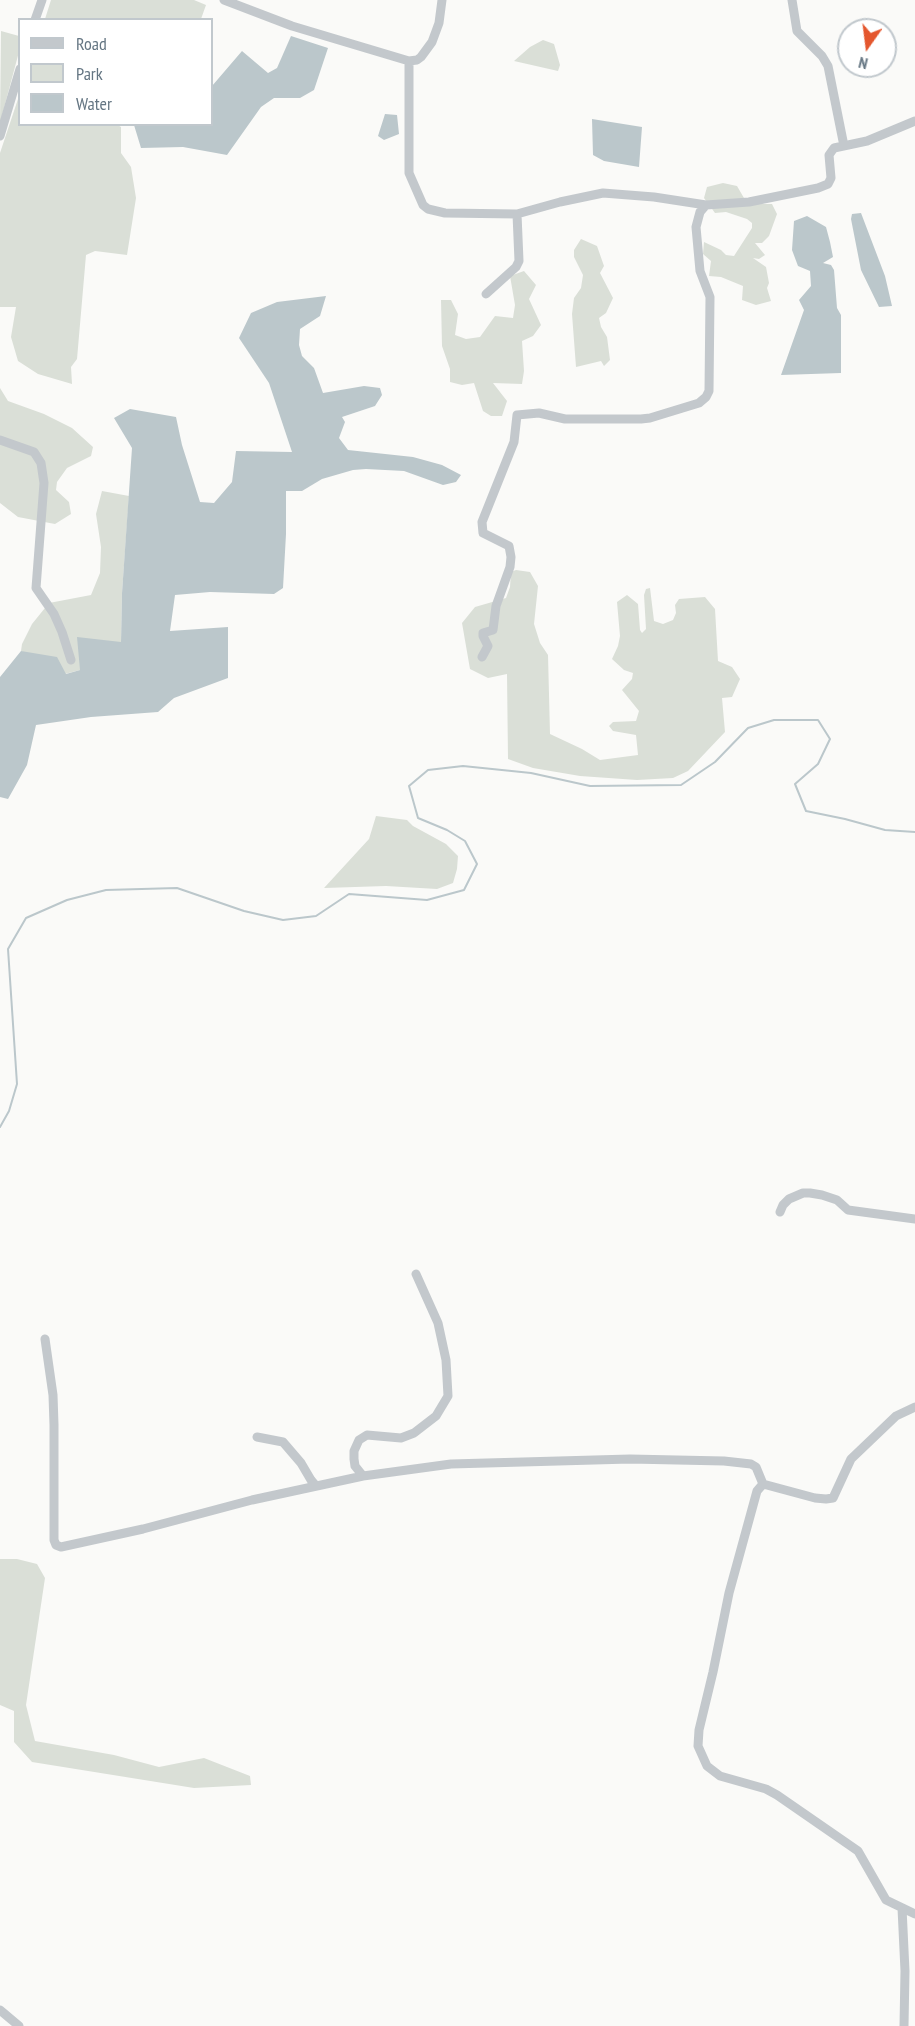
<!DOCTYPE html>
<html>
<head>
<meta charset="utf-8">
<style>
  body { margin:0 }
  #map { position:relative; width:915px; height:2026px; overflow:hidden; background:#fafaf8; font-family:"PT Sans Narrow",sans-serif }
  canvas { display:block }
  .legend { position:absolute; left:18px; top:18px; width:195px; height:108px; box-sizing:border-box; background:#fff; border:2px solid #c1c8cd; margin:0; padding:8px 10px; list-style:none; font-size:18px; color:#657683 }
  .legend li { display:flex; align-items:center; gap:12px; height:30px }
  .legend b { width:30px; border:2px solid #c1c8cd }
  .north { position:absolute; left:837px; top:18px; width:60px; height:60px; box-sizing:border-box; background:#fff; border:2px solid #c1c8cd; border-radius:50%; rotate:194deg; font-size:16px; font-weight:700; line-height:24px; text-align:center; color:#657683 }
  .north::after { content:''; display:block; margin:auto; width:21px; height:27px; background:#e4572e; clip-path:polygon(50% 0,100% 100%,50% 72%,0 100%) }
</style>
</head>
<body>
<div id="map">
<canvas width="915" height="2026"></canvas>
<ul class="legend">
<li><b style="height:8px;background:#c3c8cc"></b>Road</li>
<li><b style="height:16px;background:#dadfd7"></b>Park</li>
<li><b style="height:16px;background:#bbc7cb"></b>Water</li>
</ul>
<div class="north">N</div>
</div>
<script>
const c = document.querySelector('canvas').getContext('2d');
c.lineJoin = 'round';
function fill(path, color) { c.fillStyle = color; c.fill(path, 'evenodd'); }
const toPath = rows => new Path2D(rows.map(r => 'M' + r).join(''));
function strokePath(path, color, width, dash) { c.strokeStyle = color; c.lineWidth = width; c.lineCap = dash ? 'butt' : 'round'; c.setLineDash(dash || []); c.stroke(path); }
fill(toPath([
  [51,0,194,0,206,5,201,19,45,19],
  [1,31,19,36,20,48,0,123],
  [543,40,554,44,560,65,558,71,514,61,530,47],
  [19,96,20,124,116,124,121,127,121,153,131,167,136,198,127,255,95,251,86,255,77,359,71,367,72,384,38,374,18,361,11,337,16,307,0,307,0,153],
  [723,183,737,186,744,198,757,204,772,204,777,214,769,236,762,243,755,243,765,255,759,259,753,258,766,267,769,283,767,288,771,301,756,305,742,300,743,286,721,277,709,276,711,261,703,254,704,242,721,250,726,255,734,256,752,228,752,223,747,219,726,212,715,213,704,198,707,187],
  [581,239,597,246,604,266,600,273,613,298,606,313,599,318,601,327,607,337,610,360,604,366,601,361,576,367,572,314,574,298,581,288,583,275,574,257,574,250],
  [524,271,536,285,529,299,541,325,533,336,522,341,524,371,522,384,493,383,507,401,502,416,491,416,483,411,474,383,462,385,450,382,450,369,442,346,441,300,451,300,458,314,455,335,466,339,480,337,495,316,513,318,515,305,510,276],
  [0,388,8,401,44,414,72,428,93,447,91,456,67,468,57,482,56,490,69,502,71,514,55,524,18,517,0,503],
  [102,491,129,496,122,593,121,642,80,670,65,674,21,651,22,644,32,624,49,603,91,595,100,573,101,547,96,514],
  [516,570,530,572,538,586,534,624,540,643,548,655,550,734,582,749,600,760,638,755,636,735,613,731,609,726,613,722,636,721,639,711,622,690,632,679,633,673,624,670,612,659,618,646,620,636,617,602,627,595,638,604,640,630,642,633,646,629,644,595,646,589,650,588,654,621,663,624,673,620,676,613,675,605,679,599,705,597,715,609,718,661,732,667,740,679,732,697,722,698,725,732,688,771,673,778,637,780,580,776,533,768,508,759,507,674,488,678,470,669,462,623,475,607,506,598,510,587,511,572],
  [376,816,407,820,413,826,446,844,458,856,457,869,453,883,437,889,386,886,324,888,369,839],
  [0,1559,17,1559,37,1564,45,1578,26,1705,35,1741,114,1755,159,1767,204,1758,250,1776,251,1785,194,1788,32,1762,14,1742,14,1711,0,1705]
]), '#dadfd7');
fill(toPath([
  [291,36,328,48,314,90,300,98,274,98,261,107,227,155,183,147,141,148,134,125,212,124,212,86,242,51,268,73,277,68],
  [385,114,397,115,399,134,384,140,378,136],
  [592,119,642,127,639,167,604,161,593,155],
  [861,213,885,276,892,306,879,307,861,270,851,219,852,214],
  [807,216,826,227,830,242,833,257,823,263,831,265,834,270,837,308,841,315,841,373,781,375,804,310,799,300,811,286,810,271,798,266,792,250,794,221],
  [326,296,320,316,300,329,299,345,302,356,314,368,323,393,364,386,380,388,382,395,375,406,342,417,345,422,339,438,348,450,413,457,442,465,461,475,456,482,443,485,404,471,366,469,353,470,322,479,302,491,286,491,286,534,283,588,274,594,210,592,175,595,170,631,228,627,228,678,174,698,158,712,91,717,36,725,27,765,8,799,0,797,0,677,21,651,57,657,66,674,80,670,77,637,121,642,122,593,132,448,114,418,130,409,176,417,182,445,200,502,214,503,232,482,236,451,292,452,269,383,239,338,251,313,277,302]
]), '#bbc7cb');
strokePath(toPath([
  [0,1127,9,1111,17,1084,8,949,26,918,67,900,106,890,177,888,244,911,283,920,316,916,349,894,427,900,464,890,477,864,465,841,447,830,418,818,409,786,428,770,463,766,531,773,590,786,681,785,715,762,748,728,774,720,818,720,830,739,818,764,795,784,806,811,845,819,885,830,915,832]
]), '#bbc7cb', 2);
strokePath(toPath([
  [224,0,292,26,409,61,417,60,421,57,432,42,439,23,442,0],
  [792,0,797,31,822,56,828,66,844,146],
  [35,20,42,0],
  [409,61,409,173,423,205,428,209,445,213,517,214,560,202,603,193,654,197,706,205,749,202,818,188,828,184,831,178,829,155,834,148,867,141,915,121],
  [0,136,20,69],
  [486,294,516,267,519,261,517,214],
  [0,440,34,452,41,463,44,483,36,588,54,614,62,632,71,660],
  [482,657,488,646,483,636,483,633,493,630,496,606,510,567,511,557,509,546,483,533,482,522,514,442,517,415,539,413,565,419,641,419,650,418,699,403,706,397,709,391,710,297,700,271,696,227,700,212,706,205],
  [780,1212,783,1205,789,1199,803,1193,810,1193,822,1195,837,1200,848,1210,915,1219],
  [45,1339,53,1395,54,1425,54,1540,56,1545,61,1547,143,1529,252,1500,363,1476,451,1464,630,1459,724,1461,751,1464,756,1467,763,1484,815,1498,826,1499,833,1498,851,1459,896,1416,915,1407],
  [257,1437,283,1442,301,1463,311,1480,316,1486],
  [363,1476,355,1466,354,1459,354,1451,359,1440,367,1435,401,1438,414,1433,436,1416,448,1396,446,1360,438,1323,416,1274],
  [763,1484,757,1491,729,1593,713,1672,699,1730,698,1746,707,1766,720,1776,766,1789,777,1795,858,1851,886,1900,915,1914],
  [902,1908,905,1971,904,2026],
  [0,2010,19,2026]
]), '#c3c8cc', 9);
</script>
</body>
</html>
